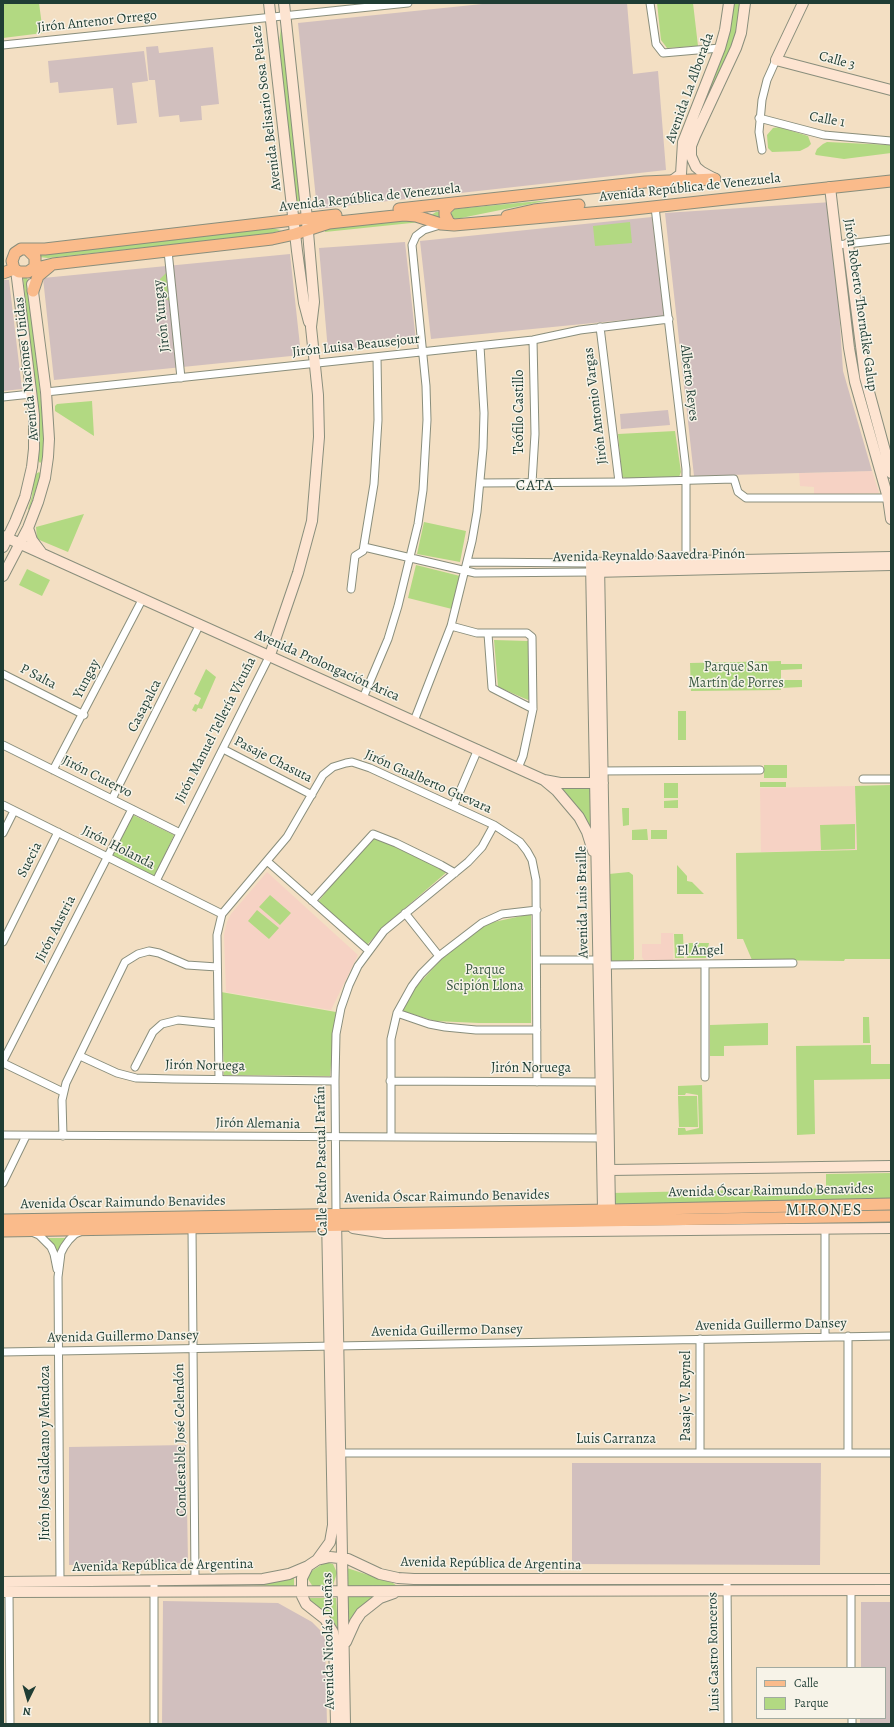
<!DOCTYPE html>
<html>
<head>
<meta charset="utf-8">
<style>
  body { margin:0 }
  #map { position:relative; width:894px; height:1727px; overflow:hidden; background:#f3dfc3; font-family:Alegreya,serif }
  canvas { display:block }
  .frame { position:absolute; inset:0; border:4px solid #1f3d34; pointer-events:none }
  .legend { position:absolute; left:756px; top:1667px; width:130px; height:52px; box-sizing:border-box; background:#f7f3e8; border:1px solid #a1aaa0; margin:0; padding:5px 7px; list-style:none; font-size:12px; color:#1f3d34 }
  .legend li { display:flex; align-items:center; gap:8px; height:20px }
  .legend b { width:20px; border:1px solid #a1aaa0 }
  .north { position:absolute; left:8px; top:1679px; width:40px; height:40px; -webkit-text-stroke:3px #f7f3e8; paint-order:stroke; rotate:185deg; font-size:11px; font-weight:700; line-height:16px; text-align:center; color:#1f3d34 }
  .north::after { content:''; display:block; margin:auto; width:14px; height:18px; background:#1f3d34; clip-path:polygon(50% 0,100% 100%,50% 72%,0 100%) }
</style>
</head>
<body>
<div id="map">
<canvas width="894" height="1727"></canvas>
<div class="frame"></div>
<ul class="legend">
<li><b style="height:5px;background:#fabb8b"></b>Calle</li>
<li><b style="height:11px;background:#b2d982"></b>Parque</li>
</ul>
<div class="north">N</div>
</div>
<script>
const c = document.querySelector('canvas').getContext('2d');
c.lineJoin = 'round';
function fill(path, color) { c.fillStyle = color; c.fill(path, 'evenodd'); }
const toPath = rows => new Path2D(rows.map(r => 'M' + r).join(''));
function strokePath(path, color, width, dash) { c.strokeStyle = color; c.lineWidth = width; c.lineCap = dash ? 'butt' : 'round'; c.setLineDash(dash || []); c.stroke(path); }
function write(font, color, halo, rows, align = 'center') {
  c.font = font + ' Alegreya,serif'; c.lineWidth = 3; c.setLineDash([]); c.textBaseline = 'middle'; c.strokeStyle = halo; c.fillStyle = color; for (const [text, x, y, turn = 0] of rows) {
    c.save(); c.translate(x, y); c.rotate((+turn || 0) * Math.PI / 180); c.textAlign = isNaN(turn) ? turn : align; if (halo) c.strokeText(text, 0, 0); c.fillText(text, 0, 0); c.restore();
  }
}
fill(toPath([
  [872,471,879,493,814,495,814,487,800,486,799,473],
  [855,786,857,850,761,852,760,788],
  [267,872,358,955,331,1010,226,992,224,935,227,922,231,914],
  [661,933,673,933,673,960,644,960,642,957,642,944,661,944]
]), '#f6d2c4');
fill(toPath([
  [492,3,627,3,633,74,658,71,666,170,317,209,298,23],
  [158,46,159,53,213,47,219,104,201,106,202,120,180,122,179,115,159,117,155,80,149,80,146,47],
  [144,51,148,81,132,83,137,123,117,125,113,88,59,93,58,82,50,83,48,61],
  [832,202,843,371,872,471,694,476,665,213],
  [652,217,664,316,431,339,420,241],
  [405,242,416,341,328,351,319,248],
  [290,254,301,355,54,380,43,278],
  [3,280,9,280,22,389,3,391],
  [668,410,670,425,621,429,620,414],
  [186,1445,188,1563,69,1565,69,1447],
  [572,1463,821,1463,820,1565,572,1564],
  [163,1601,278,1603,312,1622,320,1630,325,1639,327,1724,162,1724],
  [861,1602,891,1602,891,1724,860,1724,860,1718,885,1718,885,1668,861,1668]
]), '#d1bfbe');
fill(toPath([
  [3,3,39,3,43,33,3,38],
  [657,3,693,3,698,46,667,48,661,40],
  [732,3,742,3,738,30,733,49,694,128,691,129],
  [281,27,285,40,301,207,296,208,279,44],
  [779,127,808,136,811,144,808,147,800,151,772,152,768,148,767,135,773,128],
  [827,142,891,145,891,153,844,159,816,155,815,154,817,149,823,144],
  [550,200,456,219,452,217,451,214,454,209],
  [436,212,440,212,440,220,325,232,325,229,428,217],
  [630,222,632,243,595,246,593,226],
  [271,228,281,230,269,234,48,258,39,257,42,254,77,251,104,245],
  [166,273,169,301,161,295,160,279],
  [23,277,26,277,28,280,44,429,43,460,40,463,37,459,35,391],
  [92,401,94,436,55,411,55,406,57,404],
  [675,431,681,472,679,477,674,479,626,478,622,477,618,434],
  [39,472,41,474,29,510,28,509,32,496,34,475],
  [84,514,68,552,37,539,36,527],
  [424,522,466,531,460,562,417,554],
  [416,565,460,576,452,609,408,598],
  [27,569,50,580,42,596,19,585],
  [494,640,528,641,530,699,528,700,498,687],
  [781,661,781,664,802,664,802,669,781,670,781,680,802,680,802,687,781,688,781,690,691,691,690,663],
  [206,669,216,677,202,709,198,708,196,712,192,710,195,704,198,705,201,698,194,694],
  [678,711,686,711,686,740,678,740],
  [764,765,787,765,787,778,764,778],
  [760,782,786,782,786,787,760,787],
  [664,783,678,783,678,798,664,798],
  [891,785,891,959,845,959,844,961,752,960,743,939,737,939,736,853,857,850,855,786],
  [560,787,592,787,592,829,590,829,578,807],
  [678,800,678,808,664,808,664,801],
  [622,808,629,808,629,825,623,826],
  [129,813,174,835,154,879,109,856],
  [855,824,855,849,821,850,820,825],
  [647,829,648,840,632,840,632,830],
  [651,830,667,830,667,839,651,839],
  [373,836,448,871,383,927,367,945,318,902,344,869],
  [677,865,687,876,687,881,692,882,704,894,677,894],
  [629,872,633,875,634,959,631,962,612,962,610,961,609,874],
  [270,895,291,913,280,925,259,907],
  [257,910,279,928,269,939,248,921],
  [531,914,531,1023,479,1023,435,1021,402,1011,414,989,450,950,489,923],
  [674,934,683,934,684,958,675,958],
  [686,943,709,943,706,958,687,958],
  [221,992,336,1012,330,1076,224,1075],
  [863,1017,869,1017,870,1043,863,1043],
  [768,1023,768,1045,724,1046,724,1056,710,1056,710,1025],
  [871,1045,871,1064,891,1064,891,1079,814,1080,815,1134,797,1135,796,1046],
  [702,1085,703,1134,678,1135,678,1128,685,1128,686,1131,699,1128,698,1095,686,1093,685,1095,678,1095,678,1086],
  [678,1096,697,1096,698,1127,679,1127],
  [891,1173,891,1198,614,1205,612,1193,826,1188,826,1174],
  [47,1238,67,1238,58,1252],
  [326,1562,333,1564,337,1573,333,1585,327,1588,313,1587,308,1579,310,1572],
  [347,1568,393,1583,397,1586,347,1586],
  [294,1576,294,1587,252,1585],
  [382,1596,354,1615,348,1622,347,1597],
  [307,1598,336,1598,338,1629,334,1622]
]), '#b2d982');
const street = toPath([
  [650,3,656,44,663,53,720,48],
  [3,45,408,3],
  [759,118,824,135,891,141],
  [762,150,759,132,762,100,767,80,776,60],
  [655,207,686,469,686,562],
  [837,245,891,239],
  [168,251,181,378],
  [600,327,619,482],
  [46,392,533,340,580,330,669,319],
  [3,397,31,394],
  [480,483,625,482,734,479,738,492,746,498,891,498],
  [532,483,535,434,533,340],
  [364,547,475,573,591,572],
  [467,562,591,563],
  [351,589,355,556,363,551,374,484,378,420,377,357],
  [451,626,477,633,527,633,532,637,533,709,523,756,518,768],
  [488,634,492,688,533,709],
  [3,674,84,715],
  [363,698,388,639,398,606,418,524,423,490,427,420,426,386,412,245,416,236,424,230,440,225],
  [414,721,451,626,472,541,477,512,483,448,484,413,480,346],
  [3,745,180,833],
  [223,749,312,795],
  [53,770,143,598],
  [598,771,760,770],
  [863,779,891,779],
  [112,799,200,624],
  [3,805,222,914],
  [454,805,478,749],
  [3,833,14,811],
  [267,861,369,951],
  [156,881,270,655],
  [312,901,373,834,396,843,441,865,455,873],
  [405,913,439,956],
  [3,942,58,832],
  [537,960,598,960,606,965,793,963],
  [705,964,705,1077],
  [397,1013,429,1024,445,1027,476,1030,537,1030],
  [80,1056,117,1073,136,1078,173,1079,335,1081],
  [3,1061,132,809],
  [3,1063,63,1092],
  [135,1067,153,1032,162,1024,178,1020,218,1024],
  [219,1079,217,935,222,914,287,837,323,775,333,767,346,763,352,762,370,768,494,825,520,842,527,851,532,860,536,880,537,1082],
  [390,1081,600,1082],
  [3,1135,605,1138],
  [63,1136,62,1100,66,1083,125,962,138,954,149,951,159,953,187,965,217,967],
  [391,1137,391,1039,397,1013,412,986,421,974,439,956,482,923,502,914,537,910],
  [3,1183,26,1136],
  [336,1214,335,1081,336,1034,341,1008,349,985,358,966,384,931,468,862,482,847,494,825],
  [192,1228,195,1580],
  [825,1228,825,1337],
  [32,1232,39,1235,51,1247,54,1254,57,1269],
  [700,1339,700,1453],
  [3,1352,891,1336],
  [341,1453,891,1453],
  [848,1453,848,1336],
  [727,1579,728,1724],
  [60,1581,58,1277,61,1253,64,1247,69,1240,75,1234,82,1231],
  [851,1590,851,1668],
  [9,1592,10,1724],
  [852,1718,852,1724],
  [154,1724,154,1581]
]);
const secondary = toPath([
  [269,3,297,251,304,303,309,322],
  [803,3,776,60,891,90],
  [715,179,702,172,696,167,691,156,691,146,695,136,736,48,741,33,745,3],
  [673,180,681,174,683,142,720,48,725,30,729,3],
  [830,187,849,348,855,382,888,498,891,519],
  [848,244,865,377,891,473],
  [28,528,32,540,41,552],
  [3,536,544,780,560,783,603,783],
  [3,547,15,522,25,497,32,467,34,449,34,415,16,270],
  [599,563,610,1210],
  [593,572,891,565],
  [3,576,28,528,38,502,45,478,48,457,49,439,46,392,32,284],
  [270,655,298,573,312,521,319,437,318,395,311,327,314,302,306,209,284,3],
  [545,781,557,791,579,817,587,832,593,851],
  [610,1170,891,1166],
  [336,1218,345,1724],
  [353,1228,385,1233,891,1228],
  [622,1230,611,1224,606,1218,603,1210,591,563,891,557],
  [317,1560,330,1542,333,1525,327,1218],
  [308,1566,302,1578,302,1596,306,1604,325,1619,333,1632,334,1641,336,1724],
  [3,1582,263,1579,289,1574,308,1566,317,1560,330,1557,348,1559,380,1574,398,1578,414,1579,891,1579],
  [3,1592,891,1590],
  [346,1642,355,1622,361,1613,380,1598,394,1593]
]);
const primary = toPath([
  [451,204,445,210,445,215,449,223,454,225],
  [399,209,645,182,715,179],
  [507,216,534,210,579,205],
  [28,250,35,257,35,267,28,272,19,272,14,269,12,261,15,253,21,249,45,249,336,215],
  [33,269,53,264,272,239,295,234,329,223,404,215,416,216,441,224,454,225,625,210,891,181],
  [3,273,14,269],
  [33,291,38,276,50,266],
  [3,1220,610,1210,891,1204],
  [3,1231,891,1216]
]);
strokePath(street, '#898e7c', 9);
strokePath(secondary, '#898e7c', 12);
strokePath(primary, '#898e7c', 13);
strokePath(street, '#fff', 7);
strokePath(secondary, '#fde4d1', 10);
strokePath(primary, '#fabb8b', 11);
write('14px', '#1f3d34', '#f7f3e8', [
  ["Jirón Antenor Orrego",97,22,-6],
  ["Calle 3",837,61,15],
  ["Avenida La Alborada",690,88,-70],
  ["Avenida Belisario Sosa Pelaez",267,108,-97],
  ["Calle 1",827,120,10],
  ["Avenida República de Venezuela",690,188,-6],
  ["Avenida República de Venezuela",370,198,-6],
  ["Jirón Roberto Thorndike Galup",860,305,82],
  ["Jirón Yungay",162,316,-96],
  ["Jirón Luisa Beausejour",356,346,-6],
  ["Avenida Naciones Unidas",27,369,-96],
  ["Alberto Reyes",689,383,83],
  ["Jirón Antonio Vargas",596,406,-97],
  ["Teófilo Castillo",520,412,-90],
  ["Avenida Reynaldo Saavedra Pinón",649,556,-1],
  ["Avenida Prolongación Arica",327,666,24],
  ["P Salta",38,677,27],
  ["Yungay",87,679,-63],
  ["Casapalca",145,706,-63],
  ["Jirón Manuel Tellería Vicuña",216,730,-63],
  ["Pasaje Chasuta",273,760,27],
  ["Jirón Cutervo",97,777,27],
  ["Jirón Gualberto Guevara",428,782,24],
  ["Jirón Holanda",118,848,27],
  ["Suecia",30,860,-63],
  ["Avenida Luis Braille",583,902,-91],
  ["Jirón Austria",56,929,-63],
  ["El Ángel",700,951,-1],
  ["Jirón Noruega",205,1066,1],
  ["Jirón Noruega",531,1069],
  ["Jirón Alemania",258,1124,1],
  ["Calle Pedro Pascual Farfán",322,1161,-91],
  ["Avenida Óscar Raimundo Benavides",771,1191,-1],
  ["Avenida Óscar Raimundo Benavides",447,1197,-1],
  ["Avenida Óscar Raimundo Benavides",123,1203,-1],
  ["Avenida Guillermo Dansey",771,1325,-1],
  ["Avenida Guillermo Dansey",447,1331,-1],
  ["Avenida Guillermo Dansey",123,1337,-1],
  ["Pasaje V. Reynel",687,1396,-90],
  ["Condestable José Celendón",181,1440,-91],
  ["Luis Carranza",616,1440],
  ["Jirón José Galdeano y Mendoza",46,1453,-90],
  ["Avenida República de Argentina",491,1564,1],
  ["Avenida República de Argentina",163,1566,-1],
  ["Avenida Nicolás Dueñas",329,1641,-91],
  ["Luis Castro Ronceros",714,1652,-91]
]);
write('14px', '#3c5c44', '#f7f3e8', [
  ["Parque San",736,668],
  ["Martín de Porres",736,684],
  ["Parque",485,971],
  ["Scipión Llona",485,987]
]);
c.letterSpacing = '1px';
write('15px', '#1f3d34', '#f7f3e8', [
  ["CATA",535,486]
]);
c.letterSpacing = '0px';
c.letterSpacing = '1px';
write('16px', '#1f3d34', '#f7f3e8', [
  ["MIRONES",824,1211]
]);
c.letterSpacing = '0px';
</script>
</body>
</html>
